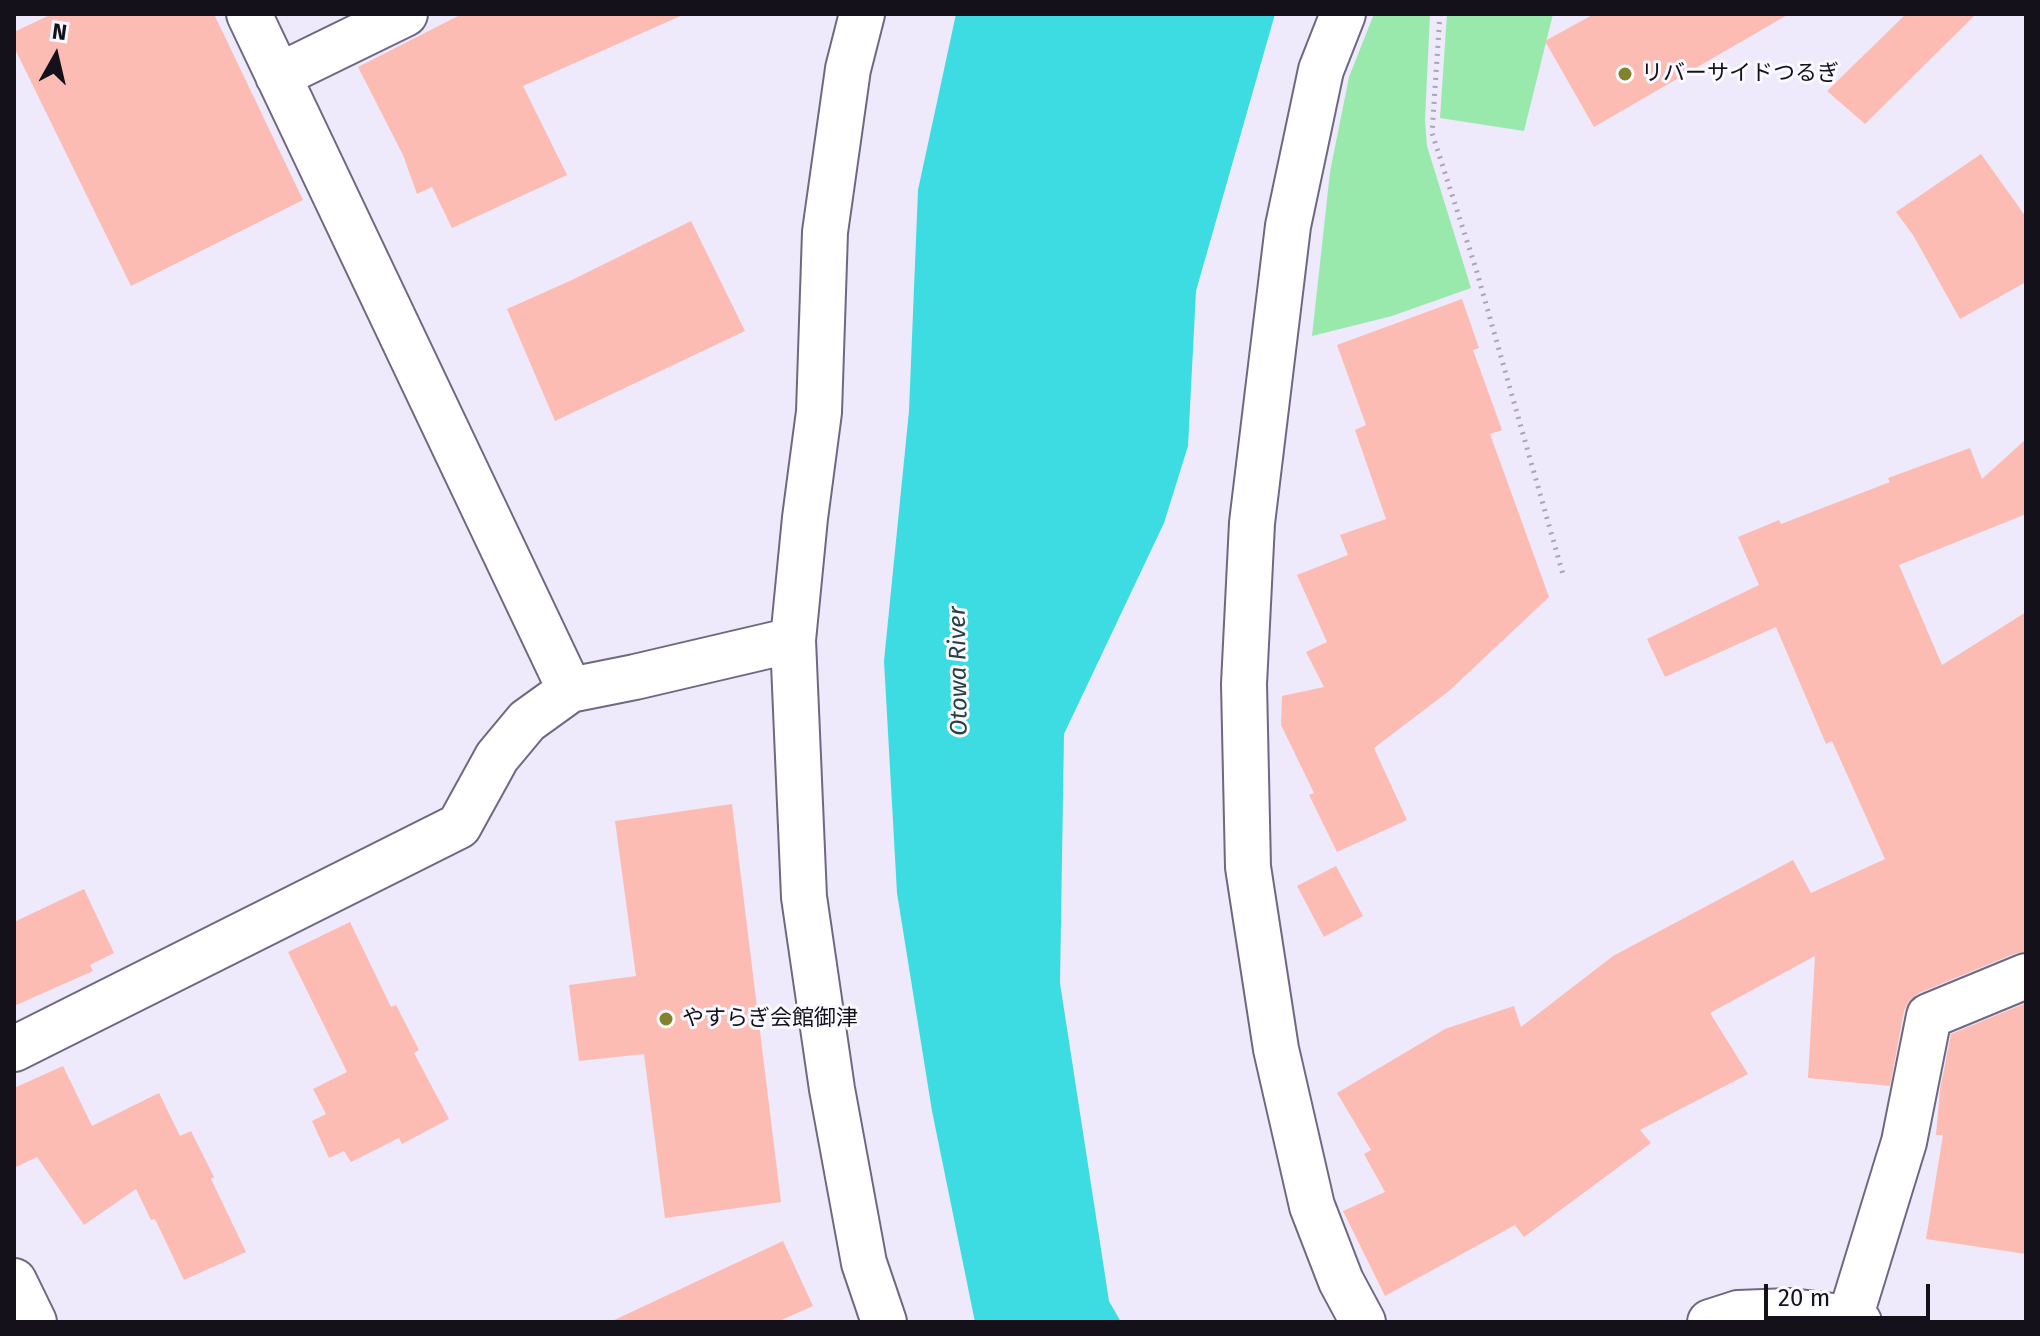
<!DOCTYPE html>
<html>
<head>
<meta charset="utf-8">
<style>
  body { margin:0 }
  #map { position:relative; width:2040px; height:1336px; overflow:hidden; background:#eee9fb; font-family:"Fira Sans",sans-serif }
  canvas { display:block }
  .frame { position:absolute; inset:0; border:16px solid #14111b; pointer-events:none }
  .north { position:absolute; left:16px; top:16px; width:80px; height:80px; -webkit-text-stroke:6px #faf9ff; paint-order:stroke; rotate:8deg; font-size:22px; font-weight:700; line-height:32px; text-align:center; color:#14111b }
  .north::after { content:''; display:block; margin:auto; width:28px; height:36px; background:#14111b; clip-path:polygon(50% 0,100% 100%,50% 72%,0 100%) }
  .scale { position:absolute; left:1764px; top:1284px; width:166px; height:36px; box-sizing:border-box; border:4px solid #14111b; border-top:0; padding-left:10px; font-size:24px; line-height:28px; white-space:nowrap; color:#14111b; -webkit-text-stroke:6px #faf9ff; paint-order:stroke }
</style>
</head>
<body>
<div id="map">
<canvas width="2040" height="1336"></canvas>
<div class="frame"></div>
<div class="north">N</div>
<div class="scale">20 m</div>
</div>
<script>
const c = document.querySelector('canvas').getContext('2d');
c.lineJoin = 'round';
function fill(path, color) { c.fillStyle = color; c.fill(path, 'evenodd'); }
const toPath = rows => new Path2D(rows.map(r => 'M' + r).join(''));
function strokePath(path, color, width, dash) { c.strokeStyle = color; c.lineWidth = width; c.lineCap = dash ? 'butt' : 'round'; c.setLineDash(dash || []); c.stroke(path); }
function write(font, color, halo, rows, align = 'center') {
  c.font = font + ' "Fira Sans","Noto Sans JP",sans-serif'; c.lineWidth = 6; c.setLineDash([]); c.textBaseline = 'middle'; c.strokeStyle = halo; c.fillStyle = color; for (const [text, x, y, turn = 0] of rows) {
    c.save(); c.translate(x, y); c.rotate((+turn || 0) * Math.PI / 180); c.textAlign = isNaN(turn) ? turn : align; if (halo) c.strokeText(text, 0, 0); c.fillText(text, 0, 0); c.restore();
  }
}
fill(toPath([
  [1374,14,1430,14,1425,120,1427,146,1471,288,1392,316,1312,336,1330,172,1349,77],
  [1447,14,1553,14,1524,131,1440,118]
]), '#99e9ad');
fill(toPath([
  [956,14,1275,14,1196,291,1188,446,1164,523,1064,734,1060,983,1109,1301,1121,1322,975,1322,932,1111,897,893,884,661,909,411,918,190]
]), '#3ddce2');
fill(toPath([
  [52,14,214,14,303,200,131,286,14,47,14,32],
  [462,14,685,14,523,86,567,175,452,228,432,187,417,194,403,155,358,67],
  [1594,14,1789,14,1594,127,1545,41],
  [1906,14,1976,14,1865,124,1827,91],
  [1981,154,2026,217,2026,282,1960,319,1913,235,1896,212],
  [691,221,745,331,555,421,507,309,572,280],
  [1462,299,1479,348,1473,350,1502,430,1490,434,1549,597,1449,691,1374,748,1407,820,1337,852,1309,795,1314,793,1281,725,1282,696,1324,687,1306,652,1327,642,1297,575,1348,555,1340,535,1386,519,1355,430,1366,425,1337,345],
  [2026,439,2026,514,1899,565,1942,665,2026,612,2026,952,2016,953,1919,993,1910,1000,1904,1011,1890,1086,1808,1078,1815,956,1710,1013,1748,1074,1640,1130,1651,1143,1524,1237,1515,1225,1385,1296,1343,1211,1385,1192,1364,1154,1371,1150,1337,1093,1445,1029,1514,1006,1521,1027,1613,956,1793,860,1811,893,1885,859,1832,741,1826,744,1776,627,1665,677,1647,639,1759,585,1738,537,1779,520,1781,524,1890,482,1888,478,1970,448,1982,479],
  [732,804,781,1202,665,1218,644,1054,579,1061,569,985,636,976,615,821],
  [1336,866,1363,916,1324,937,1297,886],
  [84,889,114,953,90,965,93,971,14,1006,14,922],
  [350,922,391,1007,396,1005,419,1050,414,1053,449,1119,402,1144,399,1138,351,1162,344,1151,329,1158,312,1121,326,1114,313,1089,347,1072,288,952],
  [2026,1003,2026,1254,1926,1239,1943,1135,1936,1135,1940,1090,1951,1034],
  [63,1066,92,1126,159,1093,180,1136,191,1131,214,1177,211,1179,246,1252,184,1280,155,1219,151,1220,136,1189,84,1225,37,1157,14,1168,14,1088],
  [783,1241,813,1306,777,1322,610,1322]
]), '#fcbcb4');
const minor = toPath([
  [249,14,570,690],
  [862,14,848,69,825,232,819,412,805,518,793,640,804,897,832,1089,864,1263,884,1322],
  [1343,14,1321,70,1288,226,1252,523,1244,684,1248,867,1276,1049,1312,1206,1341,1281,1363,1322],
  [278,76,405,14],
  [14,1049,459,826,497,757,527,721,570,690,635,677,793,640],
  [14,1281,34,1322],
  [1850,1318,1904,1142,1929,1016,2026,976],
  [1710,1322,1738,1313,1790,1311,1850,1318,1859,1322]
]);
strokePath(minor, '#6f6881', 48);
strokePath(toPath([
  [1440,14,1432,133,1476,269,1564,578]
]), '#a9a5b4', 5, [2, 6]);
strokePath(minor, '#fff', 44);
for (const [x, y, r, color] of [
  [1625,74,8,"#81832d"],
  [666,1019,8,"#81832d"]
]) { const dot = new Path2D(); dot.arc(x, y, r, 0, 2 * Math.PI); c.fillStyle = color; c.fill(dot); strokePath(dot, '#faf9ff', 3); }
write('22px', '#14111b', '#faf9ff', [
  ["リバーサイドつるぎ",1641,74],
  ["やすらぎ会館御津",682,1019]
], 'left');
write('italic 24px', '#274142', '#faf9ff', [
  ["Otowa River",959,671,-91]
]);
</script>
</body>
</html>
